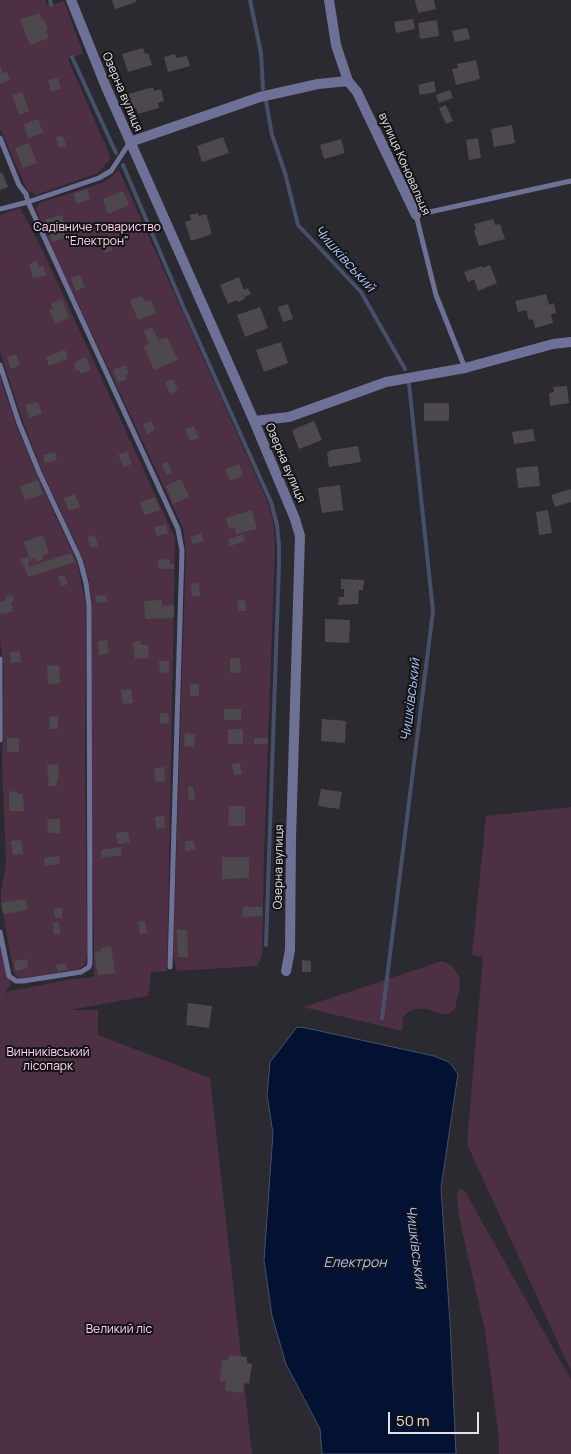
<!DOCTYPE html>
<html>
<head>
<meta charset="utf-8">
<style>
  body { margin:0 }
  #map { position:relative; width:571px; height:1454px; overflow:hidden; background:#2c2a31; font-family:Manrope,sans-serif }
  canvas { display:block }
  .scale { position:absolute; left:388px; top:1412px; width:91px; height:22px; box-sizing:border-box; border:2px solid #e3e1e6; border-top:0; padding-left:6px; font-size:15px; line-height:18px; white-space:nowrap; color:#e3e1e6; -webkit-text-stroke:4px #141316; paint-order:stroke }
</style>
</head>
<body>
<div id="map">
<canvas width="571" height="1454"></canvas>
<div class="scale">50 m</div>
</div>
<script>
const c = document.querySelector('canvas').getContext('2d');
c.lineJoin = 'round';
function fill(path, color) { c.fillStyle = color; c.fill(path, 'evenodd'); }
const toPath = rows => new Path2D(rows.map(r => 'M' + r).join(''));
function strokePath(path, color, width, dash) { c.strokeStyle = color; c.lineWidth = width; c.lineCap = dash ? 'butt' : 'round'; c.setLineDash(dash || []); c.stroke(path); }
function write(font, color, halo, rows, align = 'center') {
  c.font = font + ' Manrope,sans-serif'; c.lineWidth = 4; c.setLineDash([]); c.textBaseline = 'middle'; c.strokeStyle = halo; c.fillStyle = color; for (const [text, x, y, turn = 0] of rows) {
    c.save(); c.translate(x, y); c.rotate((+turn || 0) * Math.PI / 180); c.textAlign = isNaN(turn) ? turn : align; if (halo) c.strokeText(text, 0, 0); c.fillText(text, 0, 0); c.restore();
  }
}
fill(toPath([
  [0,0,45,0,47,6,64,1,83,53,68,59,111,158,98,173,36,195,27,190,0,129],
  [119,170,265,496,273,520,275,545,264,854,262,956,257,966,177,971,173,956,186,549,183,528,75,297,52,251,36,208,39,203,102,183,111,177],
  [20,208,42,249,175,538,167,971,151,972,148,996,69,1010,98,1010,98,1035,210,1078,252,1454,0,1454,0,943,11,985,5,991,7,1001,6,992,67,980,94,977,94,935,92,859,92,604,89,582,83,559,43,473,23,422,0,352,0,215],
  [0,376,16,425,36,473,77,562,86,606,85,757,87,954,85,964,79,969,19,979,14,973,1,903,1,890,6,864,2,762,4,669,0,640],
  [571,807,571,1371,467,1144,483,957,472,955,486,816],
  [442,961,451,965,459,976,460,987,455,1008,451,1012,446,1014,440,1014,428,1009,416,1009,408,1012,403,1017,402,1031,303,1007],
  [460,1189,463,1189,467,1195,571,1380,571,1454,499,1454,499,1438,485,1331,459,1217,457,1194]
]), '#4e3045');
const water = toPath([
  [297,1027,306,1028,434,1056,449,1062,458,1074,441,1188,450,1323,456,1454,322,1454,320,1429,286,1364,272,1316,264,1260,273,1133,267,1095,270,1062,297,1027]
]);
fill(water, '#031232');
strokePath(water, '#465068', 1);
strokePath(toPath([
  [50,0,51,5],
  [250,0,261,53,263,89],
  [72,57,116,153],
  [266,101,272,135,285,173,298,225,361,292,405,369],
  [123,165,183,306,271,502,277,525,279,545,279,564,266,945],
  [382,1018,433,611,409,384]
]), '#465068', 4);
fill(toPath([
  [112,0,136,0,136,2,115,9],
  [415,0,434,0,436,9,418,13],
  [39,13,42,20,44,19,48,29,46,30,49,38,30,45,20,20],
  [413,19,415,29,396,33,394,22],
  [437,20,439,36,420,39,418,23],
  [467,28,470,39,455,42,452,31],
  [143,48,145,54,148,53,152,65,128,72,122,54],
  [175,54,176,58,187,56,190,66,168,72,164,57],
  [476,60,480,79,456,85,452,69,458,68,457,64],
  [0,65,3,73,7,72,10,80,0,84],
  [58,78,61,89,51,92,48,80],
  [434,81,436,92,420,95,418,85],
  [153,87,154,91,161,89,164,101,158,103,159,108,138,114,136,108,130,110,125,95],
  [450,90,453,98,439,103,436,95],
  [22,92,29,111,19,115,12,95],
  [446,105,453,121,446,124,439,108],
  [38,119,43,133,28,138,24,124],
  [512,125,515,143,494,147,491,129],
  [63,136,66,146,59,148,56,137],
  [223,137,229,153,202,162,197,146],
  [478,138,481,158,469,160,466,140],
  [341,139,345,153,324,159,320,145],
  [29,143,37,163,23,168,15,148],
  [2,172,8,187,0,190,0,173],
  [87,189,90,199,77,204,73,194],
  [123,191,129,205,108,214,103,199],
  [198,213,199,216,206,214,212,234,191,241,185,222,191,220,190,215],
  [62,215,66,232,64,232,65,238,52,242,46,219],
  [493,219,495,225,500,224,505,239,479,246,474,231,476,230,474,224],
  [109,239,113,250,105,253,101,242],
  [37,261,39,267,43,265,46,275,33,279,29,264],
  [490,265,497,283,478,291,474,279,468,282,464,272,481,266,482,268],
  [80,275,85,287,76,291,71,278],
  [239,277,244,290,248,288,251,294,244,297,245,299,238,302,237,300,228,304,220,285],
  [546,294,549,305,554,303,556,313,551,314,553,323,535,328,533,319,529,320,526,310,518,312,515,301],
  [142,296,145,302,151,300,156,313,138,320,130,300],
  [62,299,69,318,55,324,49,310,53,309,51,304],
  [288,304,293,319,283,322,278,307],
  [260,307,268,328,245,337,237,315],
  [152,327,158,340,167,337,178,360,154,370,144,347,149,344,144,331],
  [281,342,288,363,264,372,256,350],
  [65,350,68,359,49,366,46,357],
  [16,354,20,365,11,369,7,357],
  [86,357,91,370,81,374,79,370,76,371,73,364,77,363,76,361],
  [122,366,126,366,129,374,125,375,127,379,118,383,113,370],
  [173,379,178,390,170,394,165,382],
  [567,386,569,403,550,406,549,393,554,392,553,387],
  [38,402,42,414,29,418,25,405],
  [424,403,449,403,449,421,424,421],
  [151,421,155,430,147,434,143,424],
  [314,421,322,440,299,449,292,430],
  [194,426,199,438,190,441,185,429],
  [533,429,535,441,514,444,512,432],
  [358,446,361,462,329,467,327,453,331,450],
  [127,451,132,464,124,467,118,455],
  [55,452,57,460,45,463,43,455],
  [168,462,172,473,166,475,162,464],
  [239,464,243,476,230,481,225,469],
  [538,466,540,486,518,488,516,468],
  [181,479,189,497,173,504,166,486],
  [38,480,43,494,25,500,20,486],
  [340,485,343,510,322,513,318,488],
  [571,489,571,502,555,507,551,495],
  [75,494,80,507,69,511,64,498],
  [155,497,160,510,145,515,140,502],
  [252,510,257,529,236,534,235,528,229,529,226,518],
  [548,510,552,533,539,535,536,512],
  [166,524,168,533,157,536,154,527],
  [201,533,204,541,193,544,190,537],
  [243,534,245,541,230,546,228,540],
  [43,535,49,553,42,556,43,559,36,562,34,558,30,560,24,542],
  [95,535,98,546,91,548,87,537],
  [71,553,75,562,28,577,24,565,22,565,20,559,28,557,30,562,28,563,29,567],
  [170,559,170,564,174,564,174,569,159,569,158,560],
  [64,575,68,584,62,586,58,577],
  [341,579,364,580,363,590,359,590,358,604,338,605,339,597,344,597,344,589,341,589],
  [199,583,200,596,192,596,191,584],
  [12,595,14,601,11,602,13,612,0,614,0,602,6,600,5,596],
  [106,595,107,602,96,603,95,596],
  [162,600,162,606,174,605,174,618,145,619,144,601],
  [245,600,246,611,238,611,237,601],
  [325,619,350,620,349,643,325,642],
  [107,640,109,653,99,655,98,641],
  [141,641,141,645,148,645,149,658,135,659,133,642],
  [20,651,21,662,11,663,10,652],
  [230,658,240,658,241,673,230,673],
  [159,661,169,661,169,672,160,673],
  [59,665,60,683,48,684,47,666],
  [190,684,199,684,199,696,190,696],
  [131,689,133,703,123,704,121,690],
  [224,709,241,709,241,720,224,720],
  [160,713,168,713,169,723,160,724],
  [58,716,58,729,50,729,49,717],
  [322,719,346,721,345,743,321,741],
  [228,729,243,729,243,744,228,744],
  [185,733,195,734,194,747,184,746],
  [7,738,19,738,19,752,7,752],
  [254,738,268,738,268,744,254,744],
  [240,763,242,774,234,775,232,764],
  [58,764,59,778,57,779,57,786,49,786,47,765],
  [164,767,165,781,155,782,154,768],
  [188,787,193,787,195,800,189,800],
  [321,789,342,792,339,809,318,806],
  [17,791,17,794,23,794,24,811,9,811,9,792],
  [229,806,245,806,245,826,228,826],
  [164,816,165,828,156,829,155,817],
  [47,819,60,819,60,833,48,833],
  [128,832,130,842,118,844,116,833],
  [21,840,23,854,13,855,11,841],
  [185,841,194,841,195,850,185,851],
  [121,847,122,855,102,858,101,850],
  [59,856,60,864,45,866,44,858],
  [222,857,249,857,249,878,222,879],
  [26,899,27,910,3,914,1,903],
  [243,907,262,907,263,916,243,917],
  [62,908,62,918,55,918,54,909],
  [145,921,147,933,140,934,138,922],
  [53,923,59,923,60,934,54,934],
  [177,930,187,930,188,957,178,957],
  [111,946,115,973,98,975,94,952,101,951,101,948],
  [27,959,28,968,16,971,14,961],
  [302,960,311,961,311,972,302,972],
  [65,963,67,969,58,972,56,965],
  [188,1003,212,1006,209,1028,186,1025],
  [229,1355,247,1357,247,1363,252,1364,249,1384,244,1383,243,1393,225,1391,226,1381,220,1381,222,1360,228,1361]
]), '#4d484e');
strokePath(toPath([
  [0,138,19,185,26,194,28,202,178,529,182,550,170,967],
  [0,209,28,202,99,178,111,171,130,142],
  [0,365,19,423,39,472,80,560,86,583,89,605,90,963,89,967,81,972,23,981,16,981,9,976,0,932],
  [465,368,436,295,416,215,571,181],
  [0,659,0,740]
]), '#6e7196', 5);
strokePath(toPath([
  [71,0,106,87,254,421,295,519,300,536,291,838,290,950,286,971],
  [329,0,336,45,348,81,357,92,416,215],
  [130,142,260,97,318,84,348,81],
  [254,421,289,417,386,382,465,368,553,344,571,342]
]), '#6e7196', 10);
write('12px', '#e3e1e6', '#141316', [
  ["Озерна вулиця",122,92,67],
  ["вулиця Коновальця",404,164,66],
  ["Озерна вулиця",285,463,67],
  ["Озерна вулиця",279,867,-89]
]);
write('12px', '#ffd5f0', '#141316', [
  ["Садівниче товариство",97,228],
  ["\"Електрон\"",97,242],
  ["Винниківський",48,1053],
  ["лісопарк",48,1067],
  ["Великий ліс",119,1330]
]);
write('italic 14px', '#a5c2f4', '#141316', [
  ["Чишківський",344,259,48],
  ["Чишківський",411,700,-83],
  ["Чишківський",415,1247,83],
  ["Електрон",355,1263]
]);
</script>
</body>
</html>
